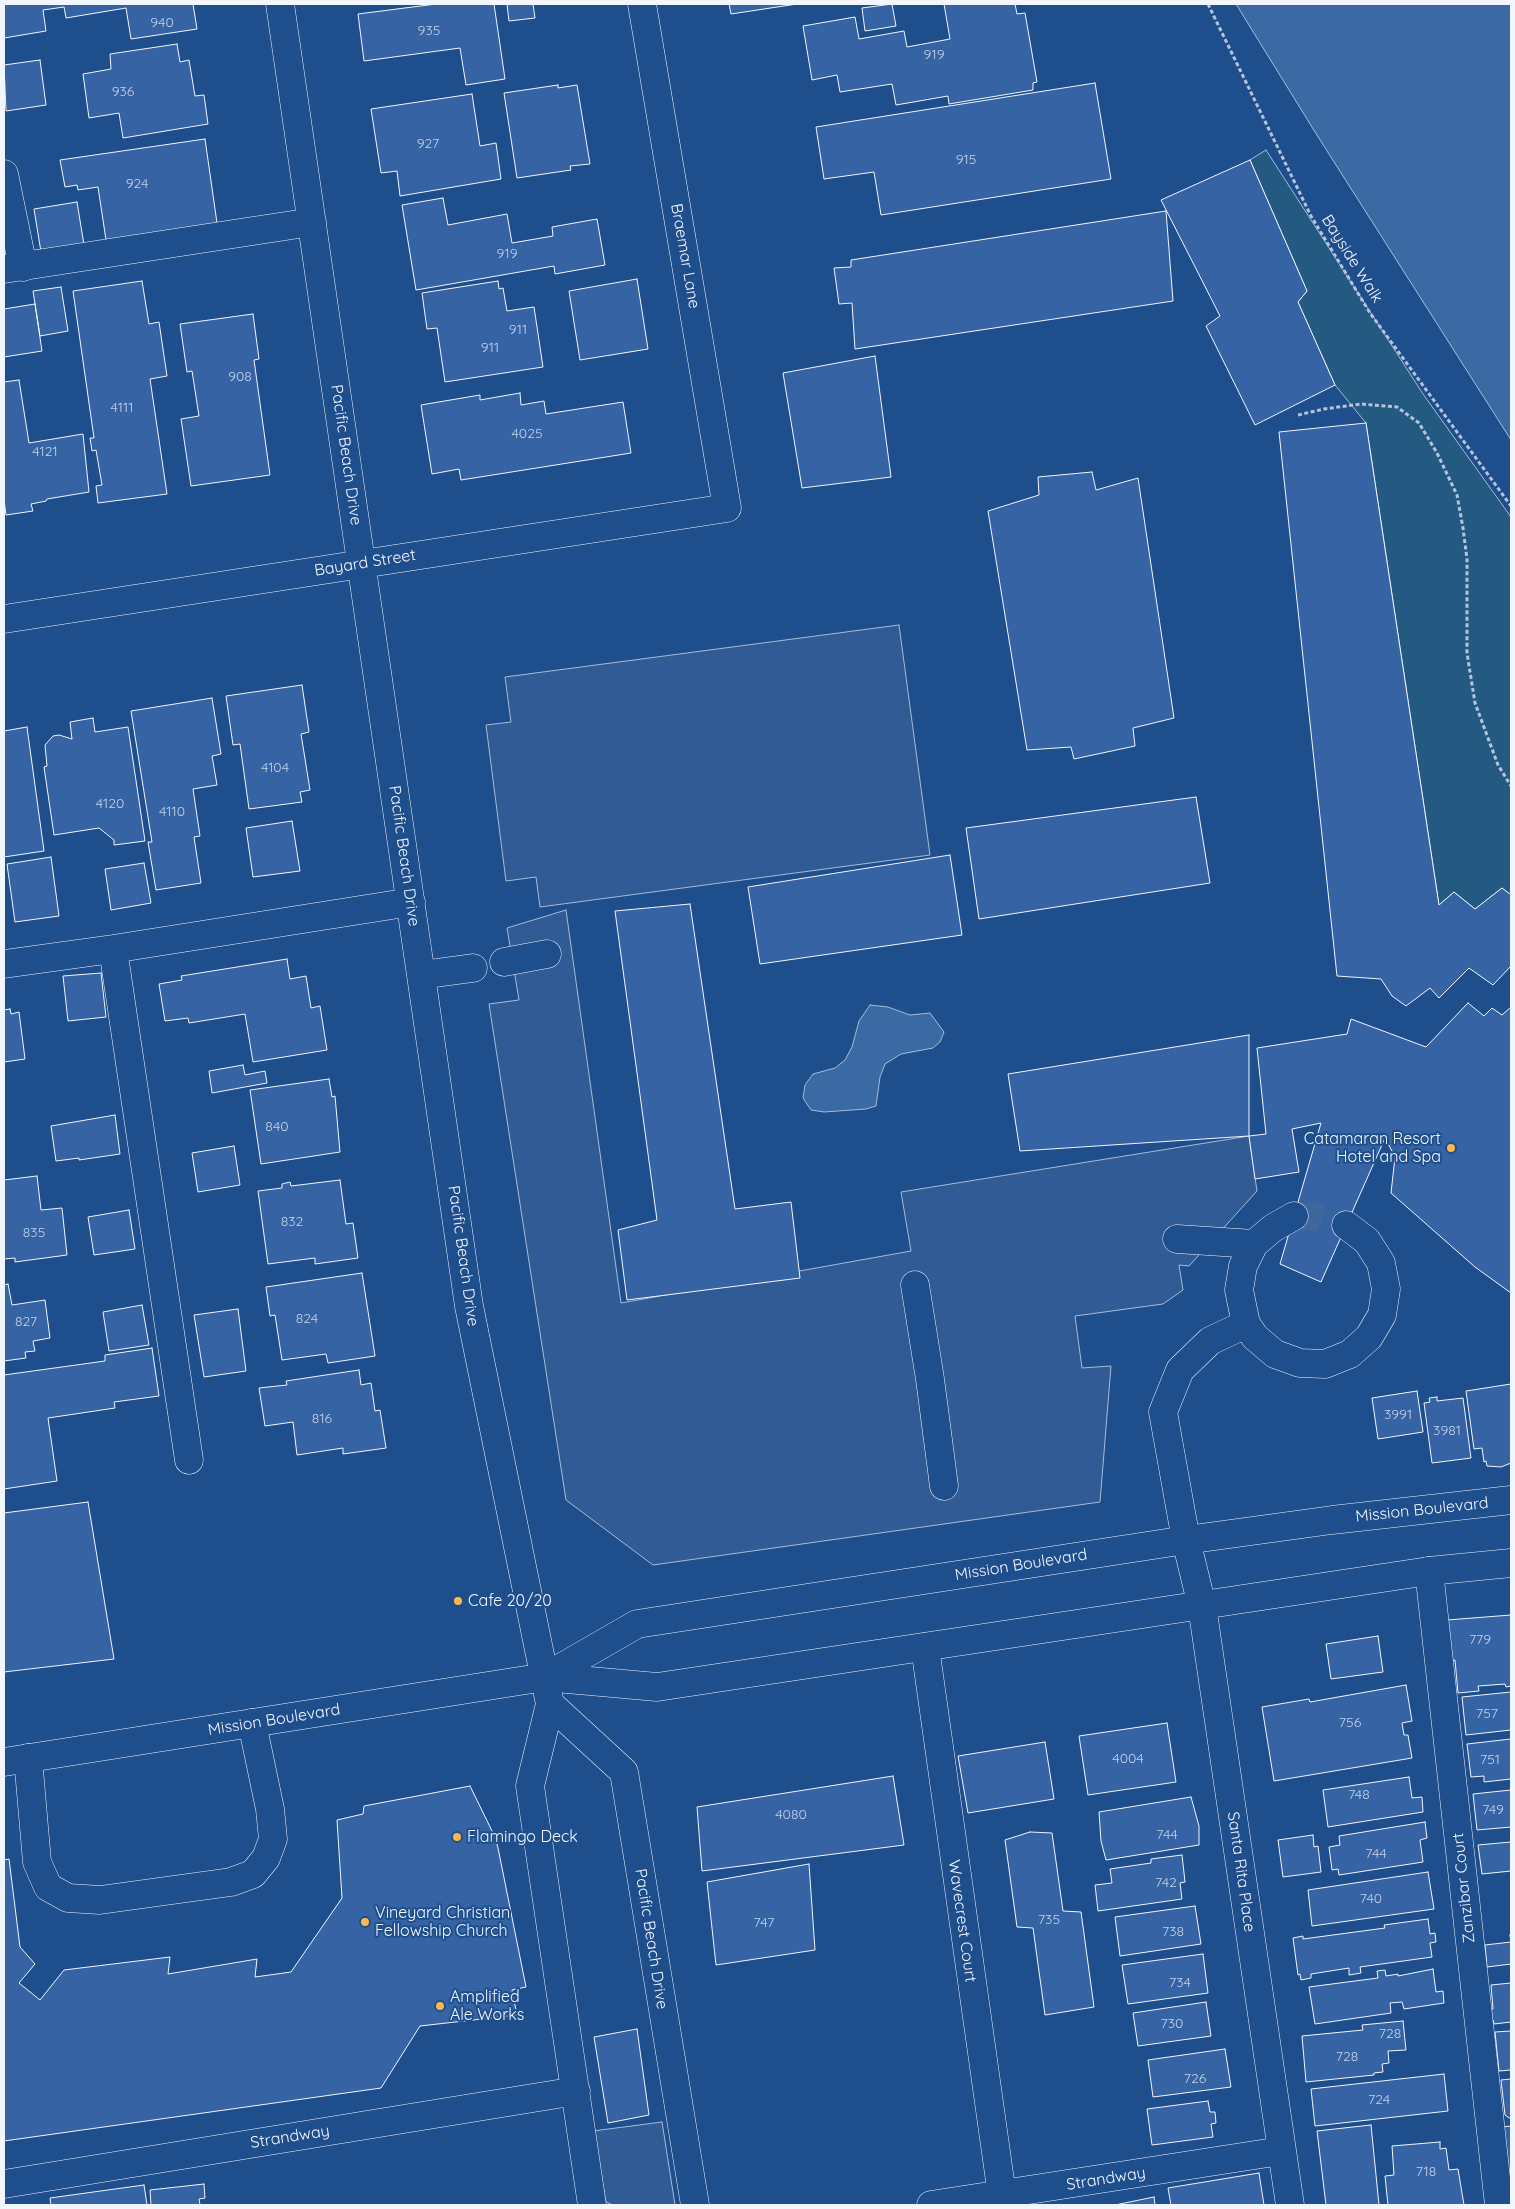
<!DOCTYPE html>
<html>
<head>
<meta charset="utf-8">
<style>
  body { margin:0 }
  #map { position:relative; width:1515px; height:2209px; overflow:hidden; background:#1f4e8c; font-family:Quicksand,sans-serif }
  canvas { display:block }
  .frame { position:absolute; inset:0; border:5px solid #f2f6ff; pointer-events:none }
</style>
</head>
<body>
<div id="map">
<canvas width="1515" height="2209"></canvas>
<div class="frame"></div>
</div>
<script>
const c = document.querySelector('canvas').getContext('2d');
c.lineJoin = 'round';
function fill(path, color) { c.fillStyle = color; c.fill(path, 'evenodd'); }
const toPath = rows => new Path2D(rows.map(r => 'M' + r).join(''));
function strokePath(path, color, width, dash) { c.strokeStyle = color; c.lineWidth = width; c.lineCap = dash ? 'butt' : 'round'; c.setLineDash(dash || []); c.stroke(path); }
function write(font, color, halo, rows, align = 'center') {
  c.font = font + ' Quicksand,sans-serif'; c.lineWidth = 4; c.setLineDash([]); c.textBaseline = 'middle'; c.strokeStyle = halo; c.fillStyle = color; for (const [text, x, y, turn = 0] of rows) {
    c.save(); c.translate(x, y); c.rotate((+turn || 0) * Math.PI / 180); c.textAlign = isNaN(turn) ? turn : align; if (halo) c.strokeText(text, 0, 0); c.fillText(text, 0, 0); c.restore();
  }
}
const green = toPath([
  [1266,150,1423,394,1511,517,1511,895,1502,888,1475,909,1454,892,1439,905,1366,423,1335,385,1298,302,1307,291,1250,160,1266,150]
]);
fill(green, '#245a82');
strokePath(green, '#a8bbd7', 1);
const parking = toPath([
  [899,625,930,855,540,907,536,877,506,881,486,725,511,722,505,677,899,625],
  [566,910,621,1303,911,1251,901,1192,1249,1136,1257,1191,1189,1266,1179,1265,1183,1290,1163,1304,1075,1316,1082,1368,1111,1366,1100,1502,653,1565,566,1500,489,1004,519,1000,507,928,566,910],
  [662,2122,675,2205,613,2205,606,2202,593,2131,662,2122]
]);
fill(parking, '#305b95');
strokePath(parking, '#a8bbd7', 1);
const water = toPath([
  [1236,4,1511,4,1511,440,1315,132,1236,4],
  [870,1005,888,1007,910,1015,930,1013,944,1032,940,1042,933,1048,901,1054,885,1064,880,1077,876,1106,866,1109,824,1112,811,1110,803,1098,805,1085,813,1074,835,1068,845,1060,852,1047,859,1021,870,1005]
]);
fill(water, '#3b69a3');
strokePath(water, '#a8bbd7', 1);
const building = toPath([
  [4,4,193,4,197,29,131,39,126,8,66,18,64,7,43,10,46,31,4,38,4,4],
  [436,4,494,4,505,79,466,85,460,48,364,61,358,14,436,4],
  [507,4,533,4,535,18,509,21,507,4],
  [729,4,797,4,731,14,729,4],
  [892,4,896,26,865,31,862,8,892,4],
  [944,4,1015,4,1017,14,1025,13,1037,82,1033,83,1033,90,949,104,948,96,896,105,892,84,840,92,837,75,812,80,803,26,855,17,859,39,904,31,907,47,950,39,944,4],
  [177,44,180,62,189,60,195,96,204,95,208,124,123,138,119,113,89,118,83,74,111,69,110,54,177,44],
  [40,60,46,105,6,111,4,65,40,60],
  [1095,83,1111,179,881,215,874,172,824,179,816,127,1095,83],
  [558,85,558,88,577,85,590,164,570,166,571,170,517,178,504,93,558,85],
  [472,94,480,146,496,143,501,179,400,196,397,171,381,173,371,109,472,94],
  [205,139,217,223,106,240,98,187,78,190,77,185,65,187,60,160,205,139],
  [1250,160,1307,291,1298,302,1335,385,1255,425,1206,326,1220,316,1161,200,1250,160],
  [443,198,448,225,507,214,512,243,553,236,552,227,597,219,605,265,555,274,554,266,416,290,402,205,443,198],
  [77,202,84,245,41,252,34,209,77,202],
  [1166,211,1173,301,855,349,852,303,839,304,834,268,851,267,851,260,1166,211],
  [637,279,648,349,580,360,569,291,637,279],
  [142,281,149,324,159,322,167,376,150,379,167,494,98,503,96,486,102,485,96,450,92,451,90,438,94,438,73,291,142,281],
  [498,281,499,289,503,288,507,311,534,307,543,367,445,382,437,328,427,329,422,293,498,281],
  [61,287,68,331,40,336,33,291,61,287],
  [35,304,42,351,4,357,4,309,35,304],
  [253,314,259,359,254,360,270,475,191,486,181,419,199,416,192,371,187,372,180,324,253,314],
  [875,356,891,477,802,488,783,373,875,356],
  [19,380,29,443,83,434,89,492,47,499,46,501,31,504,33,511,6,515,4,500,4,382,19,380],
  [520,393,521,405,544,401,546,414,623,402,631,453,461,480,459,469,432,474,421,405,480,395,480,400,520,393],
  [1366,423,1439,905,1454,892,1475,909,1502,888,1511,895,1511,966,1493,985,1469,968,1439,998,1430,988,1406,1006,1392,996,1381,979,1337,976,1279,432,1366,423],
  [1092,472,1096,490,1138,478,1174,718,1133,728,1135,746,1074,759,1071,747,1027,750,988,511,1039,495,1038,477,1092,472],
  [302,685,309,732,301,734,310,790,300,792,302,802,249,809,240,744,233,745,226,696,302,685],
  [212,698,221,754,212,756,217,785,193,789,200,836,194,837,201,883,156,890,148,842,152,842,131,711,212,698],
  [93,718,95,732,128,727,145,841,114,845,114,840,99,828,54,835,44,767,47,766,45,745,53,736,59,735,72,739,70,722,93,718],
  [27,727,44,851,4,857,4,731,27,727],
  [1196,797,1210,883,979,919,966,828,1196,797],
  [292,821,300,871,253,877,246,828,292,821],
  [950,855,962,935,760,964,748,887,950,855],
  [51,857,59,916,15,922,7,864,51,857],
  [144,863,151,903,111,910,105,869,144,863],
  [690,904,735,1209,791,1202,800,1278,627,1300,618,1230,657,1220,615,911,690,904],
  [287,959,290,979,306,976,311,1008,320,1006,327,1050,253,1062,245,1014,189,1023,188,1018,165,1021,159,984,182,980,181,976,287,959],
  [101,973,106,1017,68,1021,63,976,101,973],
  [1468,1003,1484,1016,1492,1008,1502,1015,1511,1007,1511,1293,1475,1267,1391,1193,1395,1157,1385,1138,1321,1282,1280,1264,1321,1123,1292,1129,1299,1172,1255,1179,1249,1136,1266,1134,1257,1048,1347,1034,1351,1019,1426,1047,1468,1003],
  [10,1009,11,1014,19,1012,25,1059,4,1062,4,1010,10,1009],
  [1249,1035,1249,1136,1020,1151,1008,1074,1249,1035],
  [243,1065,245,1075,265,1071,267,1083,212,1093,209,1071,243,1065],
  [329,1079,332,1097,335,1096,340,1152,261,1164,250,1090,329,1079],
  [115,1115,120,1154,79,1160,79,1158,56,1161,51,1126,115,1115],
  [234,1146,240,1185,198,1192,192,1153,234,1146],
  [37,1176,41,1210,62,1208,67,1255,15,1262,15,1258,4,1259,4,1180,37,1176],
  [340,1180,346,1224,353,1223,358,1258,315,1264,315,1258,268,1264,258,1191,282,1188,282,1184,290,1182,291,1186,340,1180],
  [129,1210,135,1249,94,1255,88,1217,129,1210],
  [362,1273,375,1356,328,1363,326,1354,282,1360,275,1315,270,1316,266,1287,362,1273],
  [8,1284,12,1305,45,1300,50,1338,33,1341,35,1351,25,1352,26,1358,4,1361,4,1285,8,1284],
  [142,1305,149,1345,109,1351,103,1312,142,1305],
  [238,1309,246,1371,204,1377,194,1315,238,1309],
  [152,1348,159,1396,114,1402,115,1408,48,1418,57,1481,4,1489,4,1375,105,1361,105,1355,152,1348],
  [359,1370,361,1385,371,1383,375,1411,380,1410,386,1448,343,1454,343,1448,297,1455,293,1422,265,1426,259,1388,287,1385,286,1381,359,1370],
  [1511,1384,1511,1463,1501,1467,1487,1466,1486,1461,1484,1462,1482,1448,1474,1449,1466,1391,1511,1384],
  [1417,1391,1423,1432,1378,1439,1372,1398,1417,1391],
  [1437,1397,1437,1401,1463,1398,1471,1458,1432,1463,1424,1403,1430,1402,1429,1398,1437,1397],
  [88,1502,114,1659,4,1672,4,1513,88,1502],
  [1511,1615,1511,1686,1506,1687,1505,1684,1478,1686,1479,1691,1458,1693,1455,1660,1451,1661,1447,1620,1511,1615],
  [1378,1636,1383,1672,1331,1679,1326,1644,1378,1636],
  [1406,1685,1412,1721,1402,1723,1404,1735,1408,1735,1412,1758,1274,1781,1262,1707,1309,1699,1310,1702,1406,1685],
  [1511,1692,1511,1730,1466,1735,1462,1697,1511,1692],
  [1167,1723,1176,1782,1088,1795,1079,1736,1167,1723],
  [1511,1739,1511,1779,1484,1782,1484,1776,1471,1777,1467,1744,1511,1739],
  [1045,1742,1054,1799,968,1813,958,1756,1045,1742],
  [893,1776,904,1845,702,1871,697,1807,893,1776],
  [1409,1777,1412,1798,1422,1797,1423,1812,1328,1827,1323,1790,1409,1777],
  [470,1786,495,1837,498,1848,526,1987,512,1990,517,2015,420,2026,381,2088,4,2141,4,1860,9,1859,20,1947,35,1964,19,1983,40,2000,64,1970,170,1957,168,1974,257,1959,255,1977,291,1972,342,1898,337,1820,363,1814,364,1806,470,1786],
  [1511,1790,1511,1827,1477,1830,1473,1794,1511,1790],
  [1191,1797,1199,1826,1199,1845,1106,1860,1101,1841,1099,1812,1191,1797],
  [1425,1822,1427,1838,1420,1840,1423,1862,1339,1875,1338,1869,1332,1870,1329,1847,1340,1845,1339,1836,1425,1822],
  [1030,1832,1052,1833,1063,1911,1081,1912,1094,2007,1045,2015,1033,1928,1017,1927,1005,1840,1030,1832],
  [1313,1835,1314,1847,1318,1846,1321,1872,1283,1877,1278,1840,1313,1835],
  [1511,1842,1511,1871,1482,1874,1478,1845,1511,1842],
  [1182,1855,1185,1882,1180,1883,1182,1899,1098,1911,1095,1885,1112,1883,1110,1869,1151,1863,1151,1859,1182,1855],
  [809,1864,815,1950,716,1965,707,1882,809,1864],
  [1428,1872,1434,1909,1312,1926,1308,1890,1428,1872],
  [1195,1906,1201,1944,1120,1956,1115,1917,1195,1906],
  [1428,1919,1430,1934,1435,1933,1436,1942,1430,1943,1432,1957,1360,1967,1361,1973,1349,1975,1349,1968,1311,1974,1311,1978,1301,1980,1300,1974,1298,1975,1293,1938,1303,1936,1303,1939,1385,1928,1384,1925,1428,1919],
  [1510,1935,1511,1935,1511,1964,1487,1967,1485,1945,1511,1942,1510,1935],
  [1203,1954,1208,1993,1128,2004,1122,1965,1203,1954],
  [1433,1969,1436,1992,1443,1991,1444,2003,1404,2009,1402,2002,1390,2003,1391,2013,1315,2024,1309,1987,1378,1978,1377,1971,1385,1970,1386,1976,1398,1974,1398,1976,1433,1969],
  [1511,1983,1511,2022,1494,2024,1493,2020,1489,2020,1488,2010,1493,2009,1491,1985,1511,1983],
  [1206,2002,1211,2036,1138,2046,1133,2013,1206,2002],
  [1403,2021,1406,2050,1388,2051,1389,2063,1382,2064,1383,2072,1374,2073,1374,2075,1306,2082,1302,2036,1363,2030,1362,2025,1403,2021],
  [637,2029,649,2115,608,2123,594,2037,637,2029],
  [1511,2031,1511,2070,1499,2071,1495,2032,1511,2031],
  [1225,2049,1231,2087,1153,2097,1148,2060,1225,2049],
  [1444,2074,1448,2111,1315,2126,1311,2089,1444,2074],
  [1511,2079,1511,2118,1509,2118,1505,2115,1501,2080,1511,2079],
  [1208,2101,1210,2112,1215,2112,1216,2123,1211,2124,1213,2137,1152,2145,1147,2109,1208,2101],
  [1371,2125,1379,2205,1326,2205,1317,2131,1371,2125],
  [1511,2126,1511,2170,1506,2171,1502,2127,1511,2126],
  [1440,2142,1440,2149,1446,2148,1449,2170,1458,2169,1464,2205,1388,2205,1385,2176,1394,2175,1392,2146,1440,2142],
  [1259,2173,1264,2205,1171,2205,1168,2188,1259,2173],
  [204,2184,205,2198,199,2199,200,2205,151,2205,150,2190,204,2184],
  [144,2185,147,2205,51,2205,50,2198,144,2185],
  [1154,2197,1155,2205,1115,2205,1154,2197]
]);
fill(building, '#3563a3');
strokePath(building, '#f2f6ff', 1);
strokePath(toPath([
  [1294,1216,1319,1217,1346,1225]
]), '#3f679d', 28, [28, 14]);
const minor = toPath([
  [280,4,469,1306,550,1704,530,1786,592,2205],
  [4,174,23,267],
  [4,269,312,222],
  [4,619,727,508,642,4],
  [113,949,189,1460],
  [504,962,547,954],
  [4,964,113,949,411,902],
  [421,975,473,968],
  [1177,1239,1254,1244,1243,1266,1239,1290,1246,1324,1210,1341,1180,1370,1163,1412,1186,1540,1202,1606,1290,2205],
  [1254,1244,1273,1228,1294,1216],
  [915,1285,930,1379,944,1486],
  [1246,1324,1255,1337,1275,1354,1300,1363,1325,1364,1350,1354,1369,1337,1382,1315,1386,1289,1381,1263,1367,1241,1346,1225],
  [1429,1571,1499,2205],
  [925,1647,1002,2195],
  [550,1704,624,1772,695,2205],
  [28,1758,37,1862,48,1887,68,1898,100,1900,231,1882,253,1874,266,1858,273,1839,270,1809,252,1723],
  [4,2184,576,2091],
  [931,2205,1281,2151]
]);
const major = toPath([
  [545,1677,637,1624,1186,1540,1332,1520,1511,1500],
  [4,1762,545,1677,657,1687,1429,1571,1511,1563]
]);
strokePath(minor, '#f2f6ff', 29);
strokePath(major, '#f2f6ff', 29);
strokePath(toPath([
  [1208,4,1311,216,1370,313,1511,506],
  [1298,415,1324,409,1361,404,1397,407,1419,423,1437,453,1457,495,1463,528,1467,559,1467,653,1475,703,1498,765,1511,786]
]), '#b3c4dc', 3, [4, 2.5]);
strokePath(minor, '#1f4e8c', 28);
strokePath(major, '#1f4e8c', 28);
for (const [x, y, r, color] of [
  [1451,1148,5,"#ffb74d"],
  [458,1601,5,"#ffb74d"],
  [457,1837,5,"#ffb74d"],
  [365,1922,5,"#ffb74d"],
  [440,2006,5,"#ffb74d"]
]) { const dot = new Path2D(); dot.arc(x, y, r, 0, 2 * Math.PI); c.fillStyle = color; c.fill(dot); strokePath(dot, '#1f4e8c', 2); }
write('14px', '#c3d1e8', null, [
  ["940",162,23],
  ["935",429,31],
  ["919",934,55],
  ["936",123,92],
  ["927",428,144],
  ["915",966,160],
  ["924",137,184],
  ["919",507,254],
  ["911",518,330],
  ["911",490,348],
  ["908",240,377],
  ["4111",122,408],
  ["4025",527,434],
  ["4121",45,452],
  ["4104",275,768],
  ["4120",110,804],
  ["4110",172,812],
  ["840",277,1127],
  ["832",292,1222],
  ["835",34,1233],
  ["824",307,1319],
  ["827",26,1322],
  ["3991",1398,1415],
  ["816",322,1419],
  ["3981",1447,1431],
  ["779",1480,1640],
  ["757",1487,1714],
  ["756",1350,1723],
  ["4004",1128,1759],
  ["751",1490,1760],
  ["748",1359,1795],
  ["749",1493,1810],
  ["4080",791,1815],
  ["744",1167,1835],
  ["744",1376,1854],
  ["742",1166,1883],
  ["740",1371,1899],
  ["735",1049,1920],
  ["747",764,1923],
  ["738",1173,1932],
  ["734",1180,1983],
  ["730",1172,2024],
  ["728",1390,2034],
  ["728",1347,2057],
  ["726",1195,2079],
  ["724",1379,2100],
  ["718",1426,2172]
]);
write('16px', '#f2f6ff', '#1f4e8c', [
  ["Braemar Lane",685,256,80],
  ["Bayside Walk",1352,259,58],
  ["Pacific Beach Drive",346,455,82],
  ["Bayard Street",365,563,-9],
  ["Pacific Beach Drive",404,856,82],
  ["Pacific Beach Drive",463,1256,82],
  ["Mission Boulevard",1422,1510,-6],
  ["Mission Boulevard",1021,1565,-9],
  ["Mission Boulevard",274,1720,-9],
  ["Santa Rita Place",1241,1872,82],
  ["Zanzibar Court",1464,1888,-96],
  ["Wavecrest Court",962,1921,82],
  ["Pacific Beach Drive",651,1939,81],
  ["Strandway",290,2137,-9],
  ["Strandway",1106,2179,-9]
]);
write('16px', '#f2f6ff', '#1f4e8c', [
  ["Catamaran Resort",1441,1139,"right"],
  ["Hotel and Spa",1441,1157,"right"],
  ["Cafe 20/20",468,1601],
  ["Flamingo Deck",467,1837],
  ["Vineyard Christian",375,1913],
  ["Fellowship Church",375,1931],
  ["Amplified",450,1997],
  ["Ale Works",450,2015]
], 'left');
</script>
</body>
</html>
